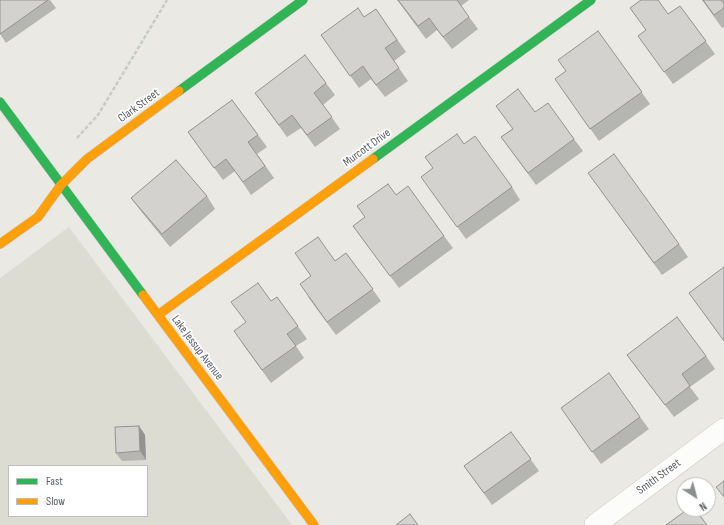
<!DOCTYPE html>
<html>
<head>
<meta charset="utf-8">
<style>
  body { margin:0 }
  #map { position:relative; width:724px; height:525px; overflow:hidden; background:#eae9e4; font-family:"Sofia Sans Condensed",sans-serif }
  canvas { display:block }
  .legend { position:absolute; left:8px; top:465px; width:140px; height:52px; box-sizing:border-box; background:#fff; border:1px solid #bdbec1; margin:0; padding:5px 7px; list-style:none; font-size:12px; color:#595d63 }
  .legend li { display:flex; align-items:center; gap:8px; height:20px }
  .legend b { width:20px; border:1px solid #bdbec1 }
  .north { position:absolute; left:676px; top:477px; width:40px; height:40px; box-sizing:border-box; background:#fff; border:1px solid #bdbec1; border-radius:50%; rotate:144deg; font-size:11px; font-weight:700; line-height:16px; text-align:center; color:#595d63 }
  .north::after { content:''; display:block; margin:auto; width:14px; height:18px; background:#8c8e90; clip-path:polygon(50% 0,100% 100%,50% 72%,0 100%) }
</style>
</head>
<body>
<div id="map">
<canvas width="724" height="525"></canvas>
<ul class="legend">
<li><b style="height:5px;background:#30b455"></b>Fast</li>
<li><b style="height:5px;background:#ff9f0a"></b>Slow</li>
</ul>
<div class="north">N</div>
</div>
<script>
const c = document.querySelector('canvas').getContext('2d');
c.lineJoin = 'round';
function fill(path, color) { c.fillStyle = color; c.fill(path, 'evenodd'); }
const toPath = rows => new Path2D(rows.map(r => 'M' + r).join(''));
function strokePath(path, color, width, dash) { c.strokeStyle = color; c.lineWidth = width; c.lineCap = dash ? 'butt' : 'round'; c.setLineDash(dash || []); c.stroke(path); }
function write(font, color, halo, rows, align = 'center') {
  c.font = font + ' "Sofia Sans Condensed",sans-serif'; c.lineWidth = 3.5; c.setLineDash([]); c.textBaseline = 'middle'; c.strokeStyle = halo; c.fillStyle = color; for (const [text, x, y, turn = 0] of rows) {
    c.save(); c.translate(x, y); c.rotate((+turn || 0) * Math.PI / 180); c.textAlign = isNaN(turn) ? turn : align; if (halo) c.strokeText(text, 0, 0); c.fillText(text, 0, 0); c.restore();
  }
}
fill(toPath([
  [69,227,292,525,0,525,0,278],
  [9,466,147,466,147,516,9,516]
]), '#dddcd3');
const street = toPath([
  [595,525,724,429]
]);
const fast = toPath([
  [179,91,303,0],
  [0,102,143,295],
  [373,159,591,0]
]);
const slow = toPath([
  [0,244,38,217,61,185,87,159,179,91],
  [143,295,314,525],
  [158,315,373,159]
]);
strokePath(street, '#c6c7c6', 22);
strokePath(fast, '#c6c7c6', 10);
strokePath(slow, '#c6c7c6', 10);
strokePath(toPath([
  [77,138,98,115,167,0]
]), '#c6ccc9', 2.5, [4, 2]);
strokePath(street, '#fcfcfb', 21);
strokePath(fast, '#30b455', 9);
strokePath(slow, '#ff9f0a', 9);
fill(toPath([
  [0,0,50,0,56,8,6,43,0,34],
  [397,0,469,0,461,6,478,29,452,49,437,30,426,39],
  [702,0,724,0,724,27,722,28],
  [680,6,715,54,673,84,638,36],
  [376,9,406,52,394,61,408,81,385,97,371,79,359,88,321,35,364,17],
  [598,31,650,104,599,141,555,79,566,71],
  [326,83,335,95,323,105,340,129,315,147,301,128,287,137,255,93],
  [232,100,267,147,257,154,274,178,251,195,235,171,223,180,188,132],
  [535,112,574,139,583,151,536,185,501,137],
  [433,168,512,187,520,200,466,239,430,189],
  [597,185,679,244,688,257,662,275],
  [396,195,444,236,453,248,399,288,353,226,365,217,357,206],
  [207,196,215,209,170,247,140,210,131,198],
  [346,253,381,301,336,335,308,297,335,261],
  [277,297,307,339,296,346,304,358,271,383,242,343,245,323],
  [627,355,706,356,715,369,690,387,699,399,674,417],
  [640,417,649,429,601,464,570,421],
  [139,426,145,435,146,460,122,461,116,453],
  [511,432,539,471,492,505,464,466]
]), '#b5b5b2');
fill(toPath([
  [139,426,145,435,146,460,140,451]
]), '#949391');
const building = toPath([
  [0,0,48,0,0,34,0,0],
  [398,0,457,0,469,17,443,37,429,18,418,26,398,0],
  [641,0,658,0,668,14,680,6,706,41,664,72,638,36,646,30,630,8,641,0],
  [703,0,721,0,724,4,724,8,714,15,703,0],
  [358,8,364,17,376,9,397,40,385,48,399,68,376,85,363,66,350,76,321,35,358,8],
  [598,31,642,92,590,129,555,79,566,71,558,60,598,31],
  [305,55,326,83,314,93,332,117,307,135,292,115,279,125,255,93,305,55],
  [518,89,535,112,548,103,574,139,528,173,501,137,513,129,496,106,518,89],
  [232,100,258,135,248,142,265,166,243,182,226,159,214,168,188,132,232,100],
  [457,134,464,144,475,136,512,187,457,227,421,177,433,168,425,157,457,134],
  [614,154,679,244,654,263,588,173,614,154],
  [176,160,207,196,162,234,131,198,176,160],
  [388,184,396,195,408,186,444,236,390,276,353,226,365,217,357,206,388,184],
  [318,237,335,261,346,253,373,289,327,322,300,284,311,276,295,253,318,237],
  [724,267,724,341,689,293,724,267],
  [258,283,271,301,277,297,298,326,287,334,296,346,262,370,234,331,246,322,231,302,258,283],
  [677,317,706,356,682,374,690,386,665,405,627,355,677,317],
  [609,373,640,417,592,452,561,408,609,373],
  [139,426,140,451,116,453,115,427,139,426],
  [511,432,531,459,484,493,464,466,511,432],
  [724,481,724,497,716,487,724,481],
  [688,509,695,509,707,525,666,525,688,509],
  [410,514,418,525,396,525,410,514]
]);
fill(building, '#d3d2cf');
strokePath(building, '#949391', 1);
write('12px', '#595d63', '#fff', [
  ["Clark Street",139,106,-36],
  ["Murcott Drive",367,148,-36],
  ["Lake Jessup Avenue",197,348,53],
  ["Smith Street",659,477,-36]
]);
</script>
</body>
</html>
